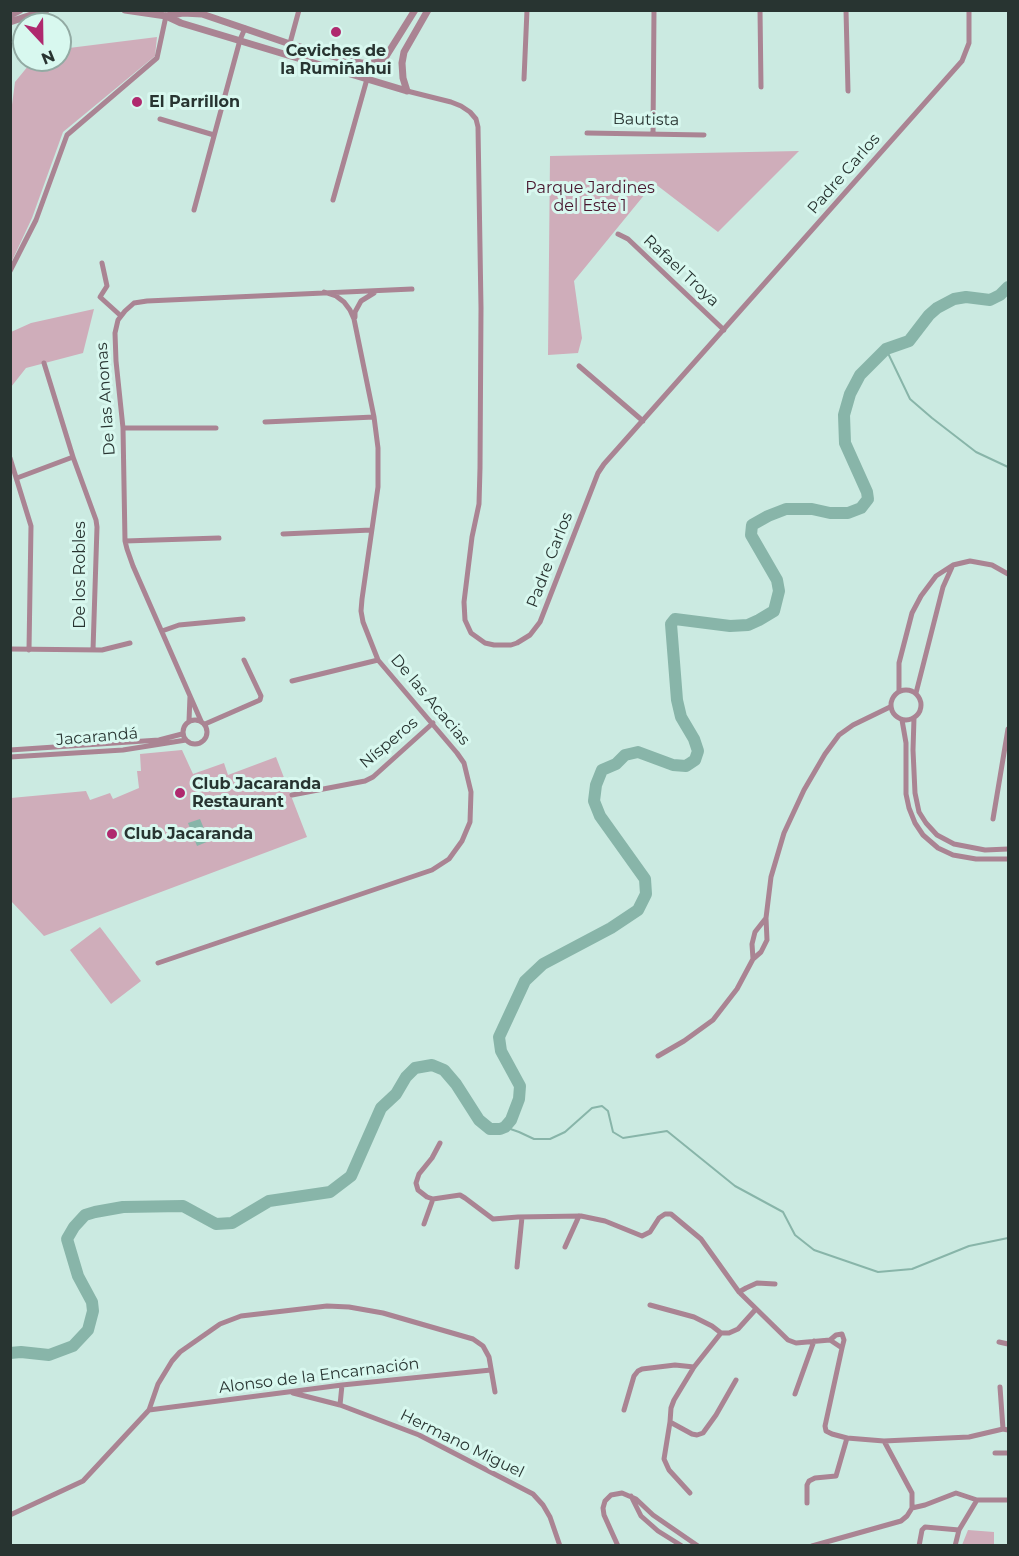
<!DOCTYPE html>
<html>
<head>
<meta charset="utf-8">
<style>
  body { margin:0 }
  #map { position:relative; width:1019px; height:1556px; overflow:hidden; background:#cbeae1; font-family:Montserrat,sans-serif }
  canvas { display:block }
  .frame { position:absolute; inset:0; border:12px solid #283431; pointer-events:none }
  .north { position:absolute; left:12px; top:12px; width:60px; height:60px; box-sizing:border-box; background:#d8f8ef; border:2px solid #92aaa3; border-radius:50%; rotate:158deg; font-size:16px; font-weight:700; line-height:24px; text-align:center; color:#283431 }
  .north::after { content:''; display:block; margin:auto; width:21px; height:27px; background:#af296e; clip-path:polygon(50% 0,100% 100%,50% 72%,0 100%) }
</style>
</head>
<body>
<div id="map">
<canvas width="1019" height="1556"></canvas>
<div class="frame"></div>
<div class="north">N</div>
</div>
<script>
const c = document.querySelector('canvas').getContext('2d');
c.lineJoin = 'round';
function fill(path, color) { c.fillStyle = color; c.fill(path, 'evenodd'); }
const toPath = rows => new Path2D(rows.map(r => 'M' + r).join(''));
function strokePath(path, color, width, dash) { c.strokeStyle = color; c.lineWidth = width; c.lineCap = dash ? 'butt' : 'round'; c.setLineDash(dash || []); c.stroke(path); }
function write(font, color, halo, rows, align = 'center') {
  c.font = font + ' Montserrat,sans-serif'; c.lineWidth = 6; c.setLineDash([]); c.textBaseline = 'middle'; c.strokeStyle = halo; c.fillStyle = color; for (const [text, x, y, turn = 0] of rows) {
    c.save(); c.translate(x, y); c.rotate((+turn || 0) * Math.PI / 180); c.textAlign = isNaN(turn) ? turn : align; if (halo) c.strokeText(text, 0, 0); c.fillText(text, 0, 0); c.restore();
  }
}
fill(toPath([
  [157,37,155,56,63,132,32,218,11,263,10,120,15,82,33,60,60,60,60,50,61,49],
  [799,151,718,232,654,183,574,281,582,338,578,353,548,355,550,156],
  [94,309,83,353,26,368,11,387,11,332,31,323],
  [182,750,193,774,224,763,228,775,276,757,307,837,44,936,11,901,11,798,86,791,90,800,110,793,113,799,139,788,137,771,141,771,140,754],
  [100,927,141,981,111,1004,70,950],
  [968,1530,994,1532,994,1545,962,1545]
]), '#cfadba');
fill(toPath([
  [200,819,209,841,197,846,188,823]
]), '#88b5a9');
strokePath(toPath([
  [886,349,910,399,932,418,976,452,1008,467],
  [499,1125,519,1132,534,1139,550,1139,565,1132,592,1108,602,1106,608,1111,613,1132,623,1138,667,1131,735,1186,783,1212,795,1235,814,1250,878,1272,912,1269,969,1246,1008,1238]
]), '#88b5a9', 2);
strokePath(toPath([
  [10,1353,21,1352,49,1355,73,1346,88,1330,93,1311,92,1302,78,1276,67,1239,74,1227,85,1215,95,1212,123,1207,183,1206,216,1224,232,1223,269,1201,330,1192,351,1176,381,1108,396,1094,406,1077,415,1068,432,1065,444,1070,456,1084,479,1120,490,1129,500,1129,505,1127,511,1120,519,1099,520,1086,501,1051,499,1037,525,981,543,964,611,928,638,910,646,894,645,879,600,816,594,801,596,785,602,770,616,764,625,755,638,752,673,765,686,766,695,760,698,751,694,739,681,717,677,700,671,624,675,619,730,626,748,625,759,620,774,611,779,591,777,580,751,535,752,525,768,516,786,509,812,509,830,513,848,513,861,508,868,499,867,492,845,443,844,415,850,394,860,375,886,349,909,341,929,315,937,308,954,299,966,297,990,300,1000,295,1008,287]
]), '#88b5a9', 12);
strokePath(toPath([
  [760,10,761,87],
  [846,10,848,91],
  [287,54,299,10],
  [524,79,527,10],
  [407,91,451,102,461,106,470,112,476,119,478,127,481,308,480,468,479,504,472,537,464,602,465,620,471,633,485,643,494,645,511,645,517,643,530,635,540,622,591,491,598,473,604,464,962,61,969,43,969,10],
  [160,119,214,135],
  [587,133,704,135],
  [653,134,654,10],
  [333,200,367,79],
  [194,210,240,40,245,28],
  [618,234,628,239,724,330],
  [102,263,107,286,100,297,121,316],
  [10,271,36,220,67,135,157,58,166,16],
  [355,317,355,312,361,301,374,293],
  [44,363,73,457,96,520,97,527,93,650],
  [579,366,643,421],
  [265,422,374,417],
  [123,428,216,428],
  [10,458,31,526,29,650],
  [17,478,73,457],
  [283,534,371,530],
  [125,541,219,538],
  [162,631,179,625,243,619],
  [10,649,102,650,130,643],
  [292,681,378,660],
  '891 705a15 15 0 1 1 30 0a15 15 0 1 1-30 0Z',
  [899,691,899,663,912,613,921,596,936,576,953,565,970,561,992,565,1008,574],
  [916,693,943,587,952,567],
  [914,718,913,750,915,793,919,812,926,823,937,835,954,844,985,850,1008,849],
  '183 732a12 12 0 1 1 24 0a12 12 0 1 1-24 0Z',
  [902,720,906,743,906,794,909,808,915,823,923,835,938,848,953,855,976,859,1008,859],
  [189,721,190,696],
  [201,721,133,566,127,549,125,541,123,428,116,361,115,333,118,320,125,311,134,303,147,301,412,289],
  [205,724,260,700,261,696,244,660],
  [10,750,159,740,182,734],
  [10,757,123,750,186,740],
  [292,795,365,781,373,777,433,723],
  [993,819,1008,729],
  [753,959,752,944,755,932,766,918],
  [158,963,432,870,449,859,462,841,470,822,471,792,464,763,457,753,378,660,363,622,361,611,362,599,378,487,378,448,374,417,354,319,350,310,344,302,336,296,324,292],
  [658,1056,684,1041,713,1020,737,989,753,959,761,952,767,940,766,918,771,877,784,833,804,790,825,754,839,735,853,725,890,707],
  [440,1143,432,1158,419,1174,416,1183,418,1190,427,1197,433,1199,460,1195,465,1198,493,1219,518,1217,581,1216,605,1221,642,1236,650,1232,659,1218,665,1214,671,1214,701,1239,739,1292,788,1340,796,1343,830,1340,842,1348,825,1426,826,1431,832,1434,847,1438,884,1441,969,1437,1003,1429,1008,1430],
  [424,1224,433,1199],
  [565,1247,579,1216],
  [517,1267,522,1217],
  [739,1292,746,1288,757,1283,775,1284],
  [650,1305,694,1317,712,1326,721,1333],
  [830,1340,836,1335,842,1334,844,1340,842,1348],
  [999,1342,1008,1344],
  [736,1380,716,1415,703,1433,697,1435,692,1434,670,1422,671,1408,674,1400,694,1367,721,1333,729,1333,738,1329,756,1309],
  [1000,1387,1003,1429],
  [293,1393,340,1405,419,1435,533,1494,543,1505,550,1517,560,1546],
  [795,1394,814,1341],
  [340,1405,342,1385],
  [149,1410,342,1385,491,1370],
  [624,1410,634,1376,638,1371,642,1369,675,1365,694,1367],
  [670,1422,664,1459,669,1470,690,1493],
  [995,1453,1008,1453],
  [631,1496,641,1516,658,1531,682,1546],
  [977,1500,1008,1500],
  [807,1503,807,1485,809,1481,815,1478,836,1476,847,1438],
  [912,1508,925,1505,956,1493,977,1500,959,1530,925,1527,922,1530,919,1546],
  [10,1515,83,1481,149,1410,158,1384,172,1361,180,1352,220,1324,241,1316,327,1306,349,1307,383,1313,473,1339,483,1346,489,1357,495,1392],
  [618,1546,604,1515,603,1508,605,1501,611,1495,622,1493,636,1499,653,1515,698,1546],
  [812,1546,901,1521,907,1516,912,1508,912,1493,884,1441],
  [955,1546,959,1530]
]), '#aa8493', 5);
strokePath(toPath([
  [125,10,166,16,183,13,202,14,290,44,349,61,368,64,379,62,385,58,415,10],
  [10,15,20,10],
  [166,16,181,23,407,91],
  [10,22,46,10],
  [407,91,403,78,402,63,404,52,428,10]
]), '#aa8493', 7);
for (const [x, y, r, color] of [
  [336,32,6,"#af296e"],
  [137,102,6,"#af296e"],
  [180,793,6,"#af296e"],
  [112,834,6,"#af296e"]
]) { const dot = new Path2D(); dot.arc(x, y, r, 0, 2 * Math.PI); c.fillStyle = color; c.fill(dot); strokePath(dot, '#d8f8ef', 2); }
write('bold 16px', '#283431', '#d8f8ef', [
  ["Ceviches de",336,51,"center"],
  ["la Rumiñahui",336,69,"center"],
  ["El Parrillon",149,102],
  ["Club Jacaranda",192,784],
  ["Restaurant",192,802],
  ["Club Jacaranda",124,834]
], 'left');
write('16px', '#283431', '#d8f8ef', [
  ["Bautista",646,120,1],
  ["Padre Carlos",844,174,-49],
  ["Rafael Troya",681,271,43],
  ["De las Anonas",106,399,-94],
  ["Padre Carlos",550,560,-69],
  ["De los Robles",80,575,-90],
  ["De las Acacias",430,700,50],
  ["Jacarandá",97,737,-5],
  ["Nísperos",389,743,-40],
  ["Alonso de la Encarnación",319,1376,-7],
  ["Hermano Miguel",462,1444,26]
]);
write('16px', '#48162e', '#d8f8ef', [
  ["Parque Jardines",590,188],
  ["del Este 1",590,206]
]);
</script>
</body>
</html>
